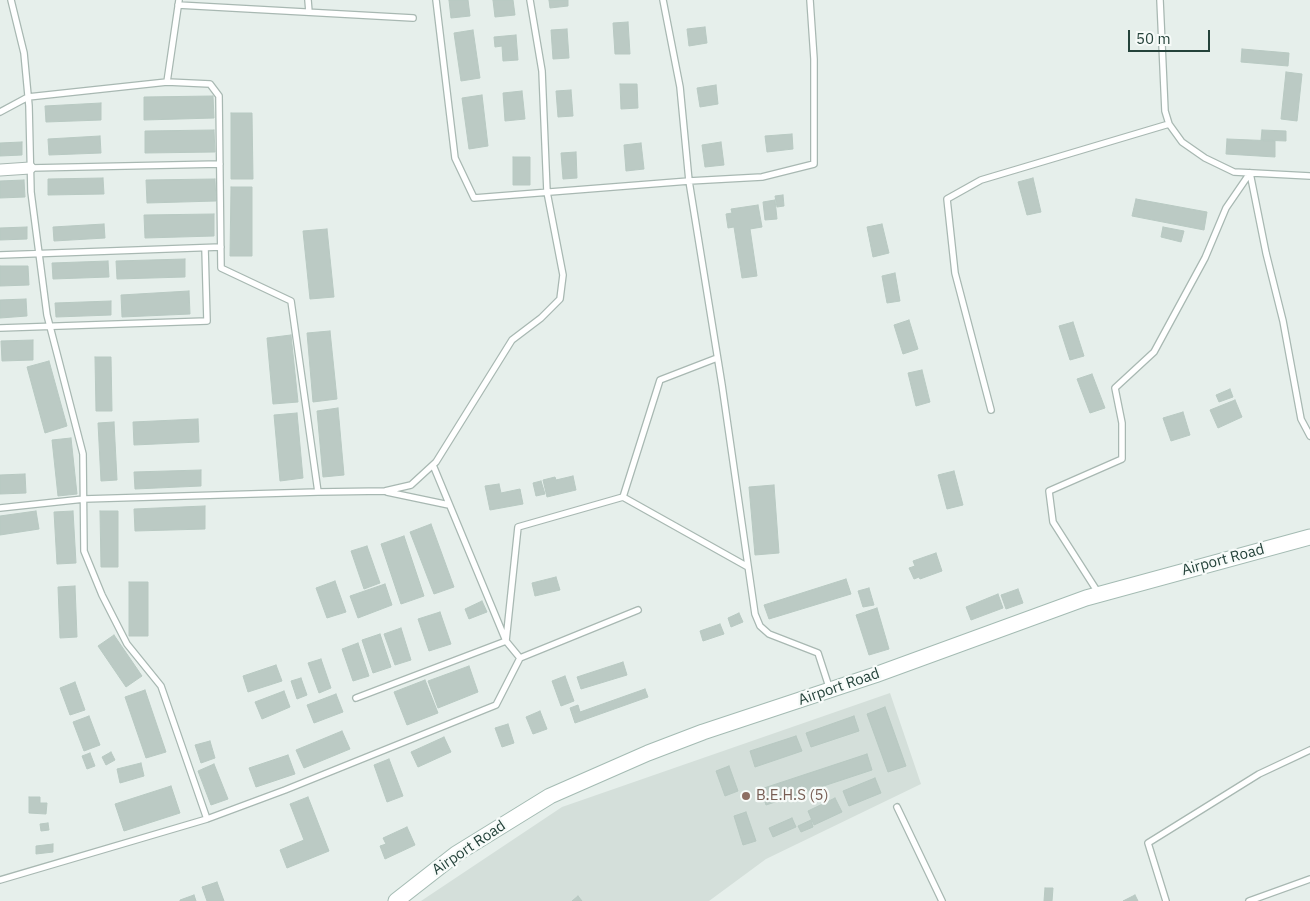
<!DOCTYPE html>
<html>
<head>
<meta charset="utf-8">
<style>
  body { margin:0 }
  #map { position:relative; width:1310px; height:901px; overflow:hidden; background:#e6efeb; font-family:"IBM Plex Sans",sans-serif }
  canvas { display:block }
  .scale { position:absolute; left:1128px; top:30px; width:82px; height:22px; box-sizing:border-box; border:2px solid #24423a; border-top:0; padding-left:6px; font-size:15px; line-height:18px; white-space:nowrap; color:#24423a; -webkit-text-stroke:4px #f7fbf9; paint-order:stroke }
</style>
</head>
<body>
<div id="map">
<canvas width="1310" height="901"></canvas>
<div class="scale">50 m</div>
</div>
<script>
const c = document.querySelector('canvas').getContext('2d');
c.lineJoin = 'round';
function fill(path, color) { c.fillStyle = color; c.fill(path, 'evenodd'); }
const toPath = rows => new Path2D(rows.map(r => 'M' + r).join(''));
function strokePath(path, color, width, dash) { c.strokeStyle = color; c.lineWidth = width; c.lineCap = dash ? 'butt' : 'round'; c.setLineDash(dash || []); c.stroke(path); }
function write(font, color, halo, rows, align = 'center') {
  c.font = font + ' "IBM Plex Sans",sans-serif'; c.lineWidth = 4.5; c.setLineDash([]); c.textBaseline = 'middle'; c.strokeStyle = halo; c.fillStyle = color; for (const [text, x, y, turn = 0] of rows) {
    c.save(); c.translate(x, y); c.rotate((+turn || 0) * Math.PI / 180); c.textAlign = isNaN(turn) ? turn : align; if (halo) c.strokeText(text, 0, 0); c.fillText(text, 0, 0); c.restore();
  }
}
fill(toPath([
  [890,693,921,784,766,859,709,901,421,901,562,807]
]), '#d4dfda');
const building = toPath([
  [449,0,468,0,470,16,451,18,449,0],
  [493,0,513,0,515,15,495,17,493,0],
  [549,0,568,0,568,6,550,8,549,0],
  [628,22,630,54,615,54,613,23,628,22],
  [705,27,707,43,689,46,687,29,705,27],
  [567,29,569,58,553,59,551,30,567,29],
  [473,30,480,78,461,81,454,33,473,30],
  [516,35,518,60,503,61,502,46,495,47,494,37,516,35],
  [1242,49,1289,53,1288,66,1241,62,1242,49],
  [1286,72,1302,74,1297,121,1281,119,1286,72],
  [620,84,637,84,638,108,621,109,620,84],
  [716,85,718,104,700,107,697,88,716,85],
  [571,90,573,116,558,117,556,91,571,90],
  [522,91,525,119,505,121,503,93,522,91],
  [482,95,488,146,469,149,462,98,482,95],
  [213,96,214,118,144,120,144,97,213,96],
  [101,103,101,120,46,122,45,106,101,103],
  [231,113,252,113,253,179,231,179,231,113],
  [214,130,215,152,145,153,145,131,214,130],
  [1262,130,1286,131,1286,141,1261,140,1262,130],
  [792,134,793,149,767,152,765,136,792,134],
  [100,136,101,153,49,155,48,139,100,136],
  [1227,139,1275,141,1275,157,1226,154,1227,139],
  [22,142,22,155,0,156,0,143,22,142],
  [721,142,724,165,705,167,702,145,721,142],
  [641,143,644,169,626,171,624,145,641,143],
  [576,152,577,178,563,179,561,153,576,152],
  [513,157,530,157,530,185,513,185,513,157],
  [103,178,104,194,48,195,48,179,103,178],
  [1033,178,1041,212,1027,215,1018,182,1033,178],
  [215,179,216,201,147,203,146,180,215,179],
  [24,180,25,197,0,198,0,181,24,180],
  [231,187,252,187,252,256,230,256,231,187],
  [783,195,784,206,777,207,775,196,783,195],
  [1136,199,1207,212,1204,230,1132,216,1136,199],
  [775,200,777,219,765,220,763,202,775,200],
  [758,205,762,227,750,229,757,276,742,278,734,227,728,228,726,214,732,213,731,209,758,205],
  [214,214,214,236,145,238,144,215,214,214],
  [104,224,105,238,54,241,53,227,104,224],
  [882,224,889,253,873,257,867,227,882,224],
  [27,227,27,239,0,240,0,228,27,227],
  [1163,227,1184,231,1181,242,1161,237,1163,227],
  [327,229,334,297,310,299,303,231,327,229],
  [185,259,185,277,117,279,116,261,185,259],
  [108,261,109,277,53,279,52,263,108,261],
  [0,266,28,266,29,285,0,286,0,266],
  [895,273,900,301,887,303,882,276,895,273],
  [189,291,190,314,122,317,121,295,189,291],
  [26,299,27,316,0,318,0,300,26,299],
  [111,301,111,315,56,317,55,303,111,301],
  [909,320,918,349,903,354,894,325,909,320],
  [1073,322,1084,356,1070,360,1059,326,1073,322],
  [330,331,337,399,313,402,307,333,330,331],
  [291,335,298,402,273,404,267,338,291,335],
  [33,340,33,360,2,361,1,341,33,340],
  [95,357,111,357,112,411,96,411,95,357],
  [49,361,67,426,45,433,27,367,49,361],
  [922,370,930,402,916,406,908,373,922,370],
  [1092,374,1105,408,1090,413,1077,379,1092,374],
  [1230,389,1233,397,1219,402,1216,395,1230,389],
  [1235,400,1242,417,1218,428,1210,410,1235,400],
  [338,408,344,475,323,477,317,411,338,408],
  [1183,412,1190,435,1171,441,1163,418,1183,412],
  [297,413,303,478,280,481,274,415,297,413],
  [198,419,199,442,134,445,133,422,198,419],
  [114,422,117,480,101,481,98,423,114,422],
  [71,438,77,494,58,496,52,440,71,438],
  [201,470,201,486,135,489,134,472,201,470],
  [954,471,963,505,947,509,938,475,954,471],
  [25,474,26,493,0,494,0,475,25,474],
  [573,476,576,490,547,497,543,480,555,477,556,480,573,476],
  [541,481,545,494,536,496,533,483,541,481],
  [499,484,501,493,520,489,523,504,490,510,485,486,499,484],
  [774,485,779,553,755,555,749,487,774,485],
  [205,506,205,529,135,531,134,509,205,506],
  [36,511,39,529,0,535,0,516,36,511],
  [73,511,76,563,57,564,54,512,73,511],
  [100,511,118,511,118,567,101,567,100,511],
  [431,524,454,587,434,594,410,532,431,524],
  [404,536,424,596,401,604,381,544,404,536],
  [367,546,380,583,364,589,351,551,367,546],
  [936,553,942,571,920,579,919,577,914,579,909,568,915,566,913,561,936,553],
  [556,577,560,590,535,596,532,583,556,577],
  [846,579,851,594,769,619,764,605,846,579],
  [335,581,346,612,327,618,316,588,335,581],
  [129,582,148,582,148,636,129,636,129,582],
  [385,584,392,605,358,618,350,596,385,584],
  [75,586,77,637,60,638,58,587,75,586],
  [869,588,874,605,863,607,858,591,869,588],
  [1018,589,1023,603,1006,609,1001,595,1018,589],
  [998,594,1003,608,971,620,966,607,998,594],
  [482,601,487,612,469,619,465,609,482,601],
  [877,608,889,649,869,655,856,615,877,608],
  [440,612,451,644,429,651,418,619,440,612],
  [739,613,743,622,731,627,728,618,739,613],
  [720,624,724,634,703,641,700,631,720,624],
  [401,628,411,660,395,665,384,634,401,628],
  [380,634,391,667,373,673,362,640,380,634],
  [114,635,142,676,126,687,98,646,114,635],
  [358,643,369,676,353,681,342,649,358,643],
  [321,659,331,688,319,693,308,663,321,659],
  [623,662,627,675,581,689,577,677,623,662],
  [276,665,282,681,248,692,243,676,276,665],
  [469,666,478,692,438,708,428,681,469,666],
  [565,676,574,701,561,706,552,681,565,676],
  [301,678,307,695,297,699,291,681,301,678],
  [425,680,438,713,407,725,394,692,425,680],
  [75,682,85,710,70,715,60,688,75,682],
  [645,689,648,697,575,723,570,708,578,705,580,712,645,689],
  [145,690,166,752,146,758,125,697,145,690],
  [284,691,290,707,262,719,255,702,284,691],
  [336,694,343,712,314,723,307,705,336,694],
  [885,707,906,766,888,772,867,714,885,707],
  [540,711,547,729,533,734,526,717,540,711],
  [89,716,100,745,84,751,73,722,89,716],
  [854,716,859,731,811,747,806,733,854,716],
  [508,724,514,743,502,747,495,728,508,724],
  [342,731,350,749,304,768,296,750,342,731],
  [796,736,802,751,755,767,750,751,796,736],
  [444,737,451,752,418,767,411,752,444,737],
  [210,741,215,758,201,763,195,745,210,741],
  [111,752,115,760,106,765,102,757,111,752],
  [90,753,95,766,87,769,82,756,90,753],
  [867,754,872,770,766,805,761,789,867,754],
  [288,755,295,774,256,787,249,768,288,755],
  [389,759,403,796,387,802,374,765,389,759],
  [141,763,144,776,120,783,117,769,141,763],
  [214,764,228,799,211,805,198,771,214,764],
  [729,766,738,791,725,796,716,771,729,766],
  [875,778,881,793,849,806,843,791,875,778],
  [171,786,180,813,124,831,115,804,171,786],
  [29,797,40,797,40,803,47,803,46,814,29,813,29,797],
  [308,797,329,851,287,868,280,850,304,840,290,804,308,797],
  [835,798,842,812,814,825,808,811,835,798],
  [746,812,756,841,743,845,734,816,746,812],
  [792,818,796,827,773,837,769,828,792,818],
  [811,820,813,827,801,832,798,826,811,820],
  [48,823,49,830,41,831,40,824,48,823],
  [407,827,415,845,385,859,380,846,386,844,383,838,407,827],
  [53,844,53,852,36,854,36,846,53,844],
  [217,882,224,901,207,901,202,887,217,882],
  [1045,888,1053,888,1052,901,1044,901,1045,888],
  [194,895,196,901,180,901,180,900,194,895],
  [1135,895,1138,901,1123,901,1135,895],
  [578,896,582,901,572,901,578,896]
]);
fill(building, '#bbcac4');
strokePath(building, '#b8c9c2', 1);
const service = toPath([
  [11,0,24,53,29,106,31,192,47,315,83,454,84,551,102,595,127,644,161,686,207,819],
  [308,0,309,12],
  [436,0,455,158,474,198,689,181,762,177,814,164,814,59,810,0],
  [663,0,680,87,689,181,722,385,755,614,760,626,769,634,818,653,830,690],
  [1160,0,1165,111,1169,124,1182,142,1205,158,1234,172,1310,176],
  [178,5,413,18],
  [167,82,179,0],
  [0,112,28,97,167,82,210,84,219,96,221,268,291,301,318,492],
  [30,168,220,164],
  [1250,173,1266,253,1283,321,1301,419,1310,436],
  [0,255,221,247],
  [0,328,207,321,205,248],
  [991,410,955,273,947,199,981,180,1169,124],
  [433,465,506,641],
  [387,492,449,505],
  [623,497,748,567],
  [0,508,84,499,318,492,385,491,411,485,436,462,512,340,541,318,560,299,563,275,547,192,542,71,530,0],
  [1099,594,1053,522,1049,491,1122,459,1122,423,1115,388,1154,352,1205,258,1226,208,1250,173],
  [506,641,518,527,623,497,660,380,717,358],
  [356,698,506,641,520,658,638,610],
  [897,807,942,901],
  [0,880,207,819,285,790,496,705,520,658],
  [1166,901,1148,843,1259,774,1310,750],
  [1249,901,1310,879]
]);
const minor = toPath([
  [0,170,30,168]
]);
const secondary = toPath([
  [396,901,456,854,550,796,648,753,703,732,875,675,1086,598,1310,537]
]);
strokePath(service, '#a8b8b2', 8);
strokePath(minor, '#a8b8b2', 13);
strokePath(secondary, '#a4bbb3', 17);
strokePath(service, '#fff', 5.5);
strokePath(minor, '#fff', 11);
strokePath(secondary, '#fff', 15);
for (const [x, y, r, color] of [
  [746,796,5,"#8d6e63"]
]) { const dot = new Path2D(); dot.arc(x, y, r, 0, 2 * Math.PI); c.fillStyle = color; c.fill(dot); strokePath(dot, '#f7fbf9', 2); }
write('15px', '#24423a', '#f7fbf9', [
  ["Airport Road",1223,560,-15],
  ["Airport Road",839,687,-19],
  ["Airport Road",469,848,-34]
]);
write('15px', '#785e54', '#f7fbf9', [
  ["B.E.H.S (5)",756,796]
], 'left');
</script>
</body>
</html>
